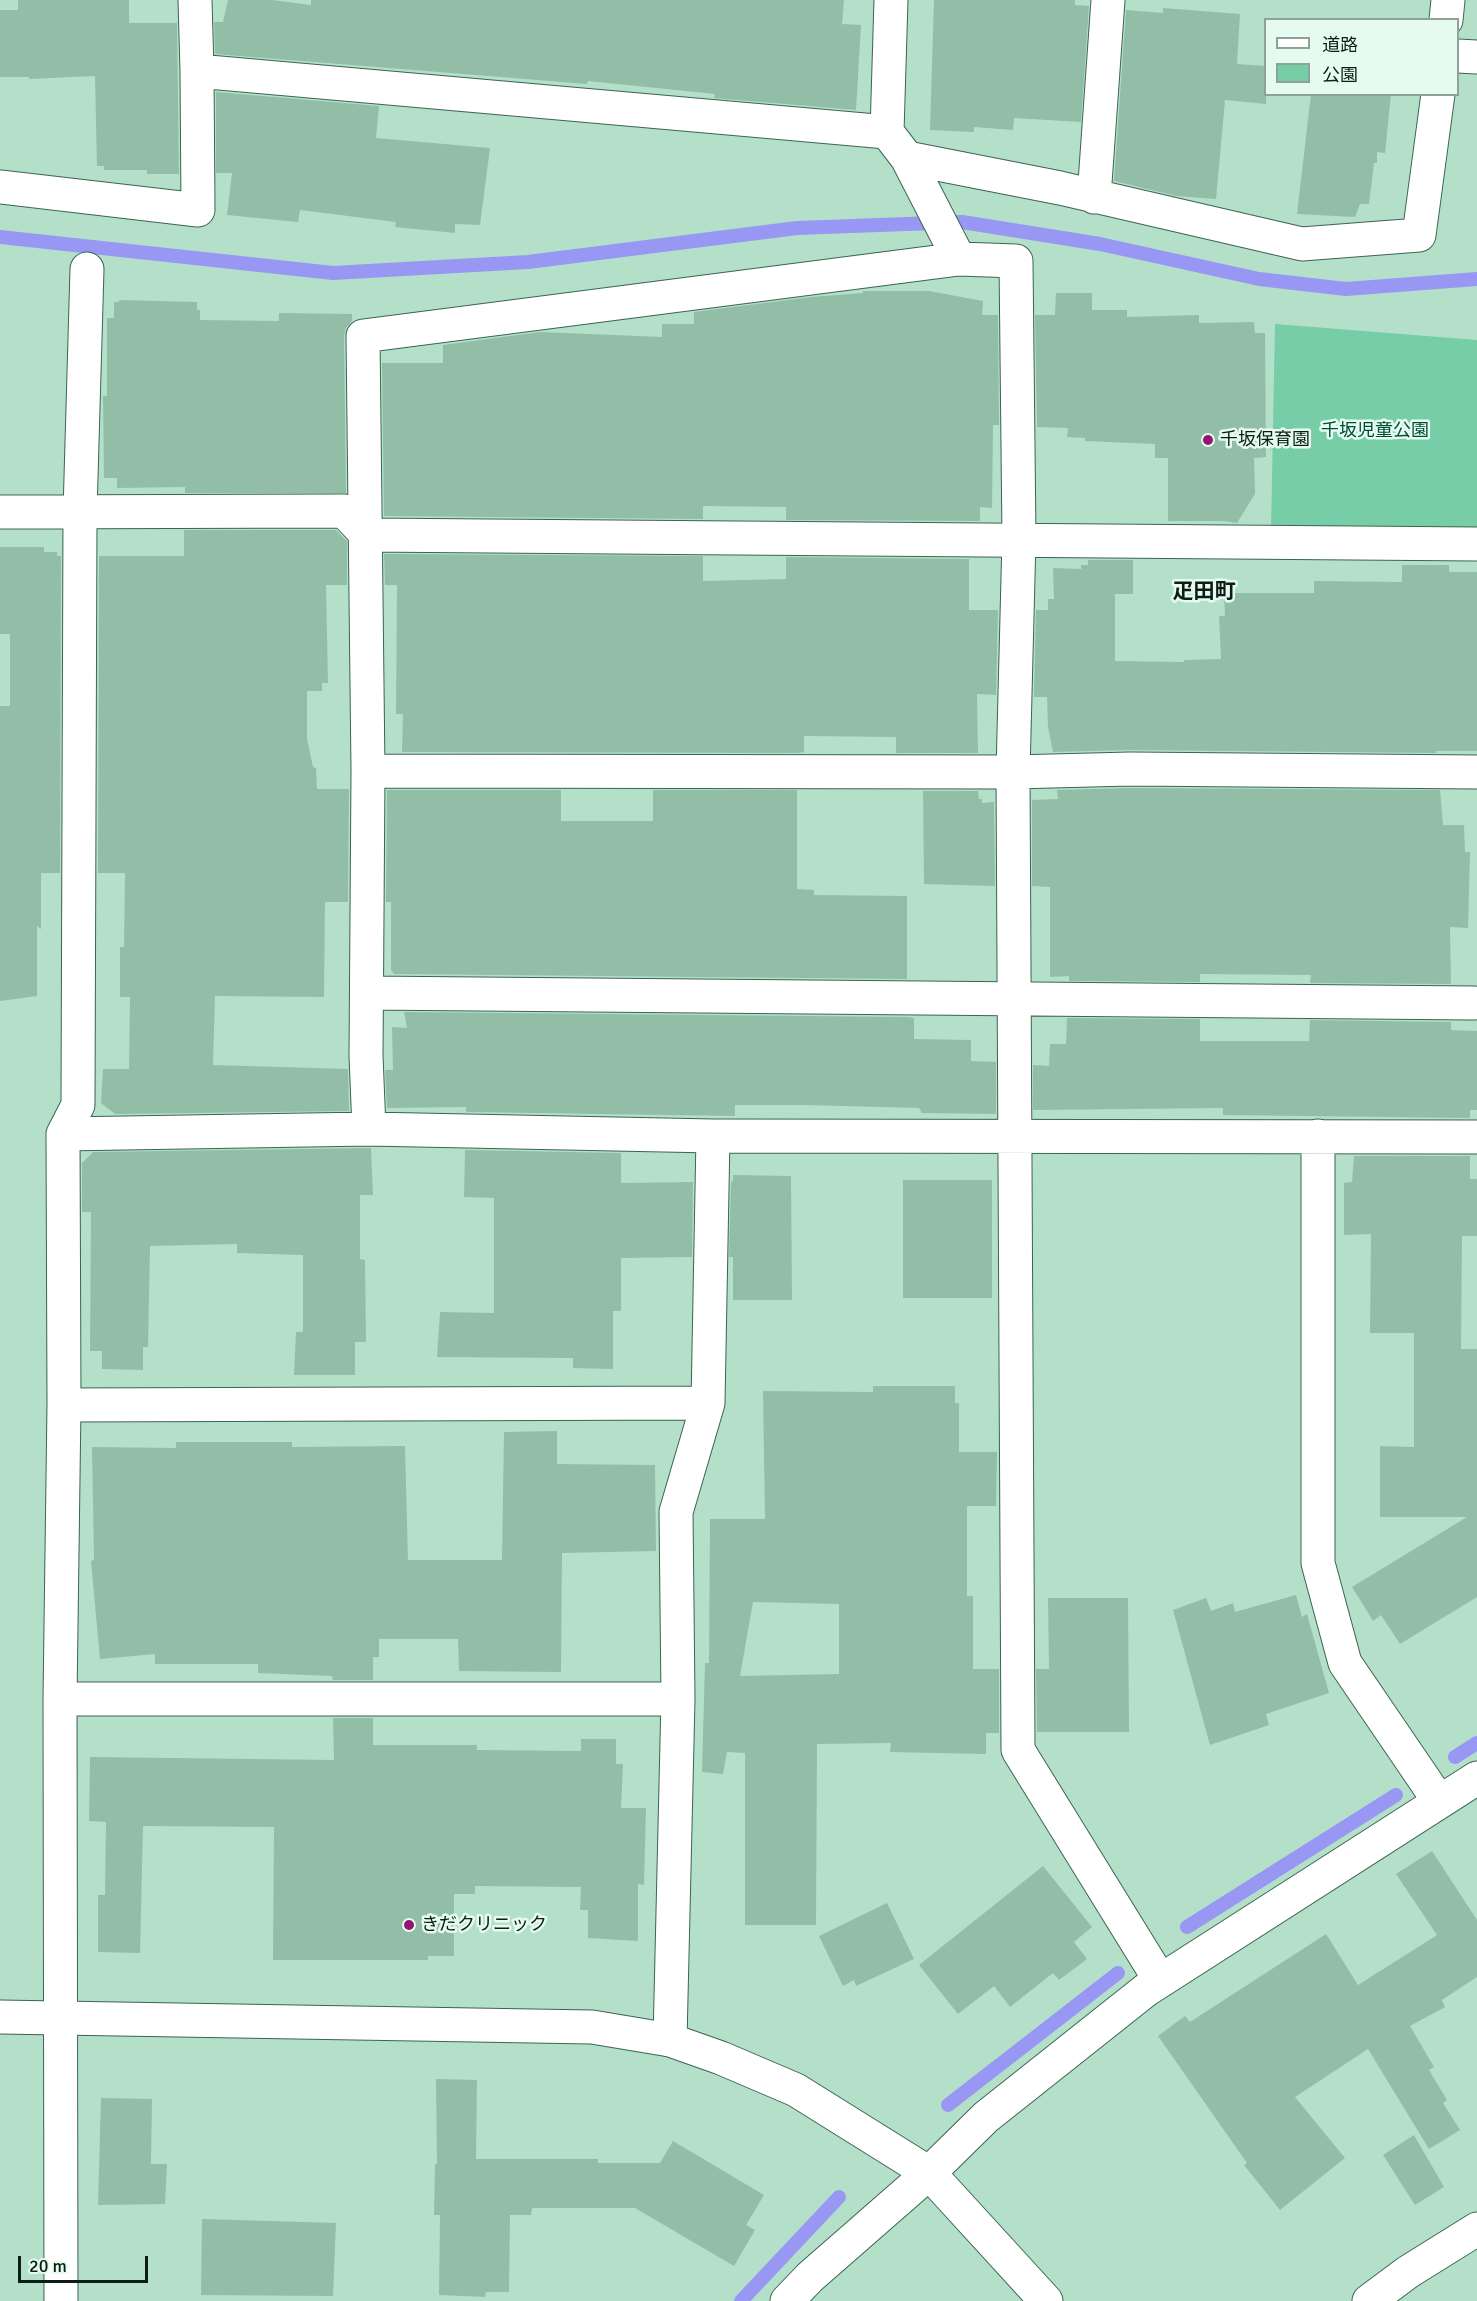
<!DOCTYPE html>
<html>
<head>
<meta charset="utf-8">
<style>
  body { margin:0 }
  #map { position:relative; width:1477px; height:2301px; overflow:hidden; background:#b4e0ca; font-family:Signika,"Noto Sans JP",sans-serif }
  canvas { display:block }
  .legend { position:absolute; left:1264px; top:18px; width:195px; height:78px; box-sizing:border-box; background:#e5fbf0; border:2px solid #8ea299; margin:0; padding:8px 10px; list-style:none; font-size:18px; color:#0c1d16 }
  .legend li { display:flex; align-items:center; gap:12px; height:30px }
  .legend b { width:30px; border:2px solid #8ea299 }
  .scale { position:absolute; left:18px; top:2256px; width:130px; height:27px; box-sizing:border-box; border:3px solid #0c1d16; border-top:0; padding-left:8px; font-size:18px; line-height:21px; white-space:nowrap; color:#0c1d16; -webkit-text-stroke:4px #e5fbf0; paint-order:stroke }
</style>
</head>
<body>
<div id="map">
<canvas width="1477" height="2301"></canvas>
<ul class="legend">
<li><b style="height:8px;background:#fff"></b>道路</li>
<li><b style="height:16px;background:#76cda6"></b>公園</li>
</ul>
<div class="scale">20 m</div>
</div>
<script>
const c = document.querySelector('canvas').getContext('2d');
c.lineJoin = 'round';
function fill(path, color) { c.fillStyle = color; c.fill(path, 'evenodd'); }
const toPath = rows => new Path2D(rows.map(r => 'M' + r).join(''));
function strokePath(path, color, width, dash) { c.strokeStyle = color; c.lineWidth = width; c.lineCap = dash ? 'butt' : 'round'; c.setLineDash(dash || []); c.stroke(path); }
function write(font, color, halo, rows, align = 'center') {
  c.font = font + ' Signika,"Noto Sans JP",sans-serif'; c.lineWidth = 5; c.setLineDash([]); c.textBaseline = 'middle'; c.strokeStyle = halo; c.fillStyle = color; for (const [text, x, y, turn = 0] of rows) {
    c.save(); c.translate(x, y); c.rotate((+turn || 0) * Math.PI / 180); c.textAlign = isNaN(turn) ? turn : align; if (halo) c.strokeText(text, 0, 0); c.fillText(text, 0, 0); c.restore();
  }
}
fill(toPath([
  [1275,324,1477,340,1477,529,1271,529]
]), '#76cda6');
strokePath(toPath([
  [0,237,333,273,528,262,797,228,962,222,1100,244,1259,279,1346,289,1477,279],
  [1455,1757,1477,1743],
  [1187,1927,1396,1795],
  [948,2105,1118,1973],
  [741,2301,839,2197]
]), '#9997f4', 14);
fill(toPath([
  [18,0,129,0,129,23,177,23,179,174,147,174,147,170,104,170,104,166,97,166,95,76,29,79,29,77,0,77,0,10,18,10],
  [228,0,272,0,311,5,311,0,844,0,842,24,861,25,856,110,714,98,715,94,588,81,587,84,215,54,214,22,223,22],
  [934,0,1075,0,1075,5,1089,6,1081,122,1014,118,1013,130,974,127,974,132,930,130],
  [1163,8,1240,14,1237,64,1266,66,1266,104,1225,100,1216,199,1176,196,1114,181,1126,10,1163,13],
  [216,92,379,106,376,138,490,148,480,225,455,224,455,233,395,227,396,222,300,210,298,222,227,215,232,173,216,173],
  [1311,94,1391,94,1385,153,1377,152,1377,163,1374,163,1369,204,1360,204,1355,217,1297,214],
  [863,291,929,291,983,301,982,315,998,315,999,425,993,425,992,508,980,507,980,521,786,520,786,507,703,506,703,519,384,516,382,363,443,363,443,345,540,332,662,337,662,324,694,324,694,312,811,297,863,293],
  [1056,293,1092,293,1092,310,1127,310,1127,317,1199,315,1199,323,1254,322,1255,333,1265,333,1266,457,1254,458,1255,494,1237,523,1224,521,1168,521,1168,458,1155,458,1155,444,1085,441,1085,438,1067,437,1068,428,1037,427,1035,315,1055,315],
  [119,300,197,302,197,310,200,310,200,320,279,321,279,313,352,314,352,321,346,328,344,336,346,493,185,493,185,487,117,488,117,478,104,478,103,396,107,396,107,318,114,318,114,302,119,302],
  [184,530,336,530,347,541,347,585,326,585,328,683,322,683,322,691,307,691,307,739,313,767,316,768,317,789,349,789,348,902,325,902,324,997,215,996,213,1065,348,1069,349,1111,115,1114,101,1103,103,1069,129,1069,130,997,120,997,120,947,124,947,125,873,98,873,99,556,184,556],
  [0,547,44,547,44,552,57,552,57,556,61,556,60,873,41,873,41,929,37,926,37,996,0,1001,0,706,10,706,10,634,0,634],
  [384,554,703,556,703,581,786,579,786,557,969,559,969,610,998,610,996,695,977,694,978,753,896,753,896,737,804,736,804,752,797,753,402,752,403,714,396,714,397,585,385,585],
  [1088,560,1133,560,1133,594,1115,594,1115,661,1184,662,1184,660,1221,659,1219,616,1225,616,1224,593,1314,593,1314,581,1402,582,1402,565,1449,565,1449,572,1477,572,1477,751,1436,751,1436,753,1130,750,1053,752,1048,727,1047,697,1034,697,1036,610,1048,610,1048,599,1054,599,1053,568,1081,569,1081,565,1088,565],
  [1130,788,1440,790,1443,825,1464,825,1465,852,1470,852,1468,928,1450,927,1451,984,1310,983,1311,975,1200,974,1200,982,1069,981,1069,976,1050,977,1050,887,1032,886,1032,800,1058,799,1057,790],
  [387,790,561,790,561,821,653,821,653,790,797,790,797,889,814,890,814,895,907,896,907,979,394,974,391,970,391,902,386,902],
  [923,791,978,791,979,799,982,799,982,803,994,802,995,886,924,884],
  [404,1012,907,1017,914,1018,914,1039,971,1040,971,1061,996,1062,996,1114,922,1113,919,1108,804,1105,735,1105,735,1116,466,1112,466,1107,387,1108,385,1070,393,1070,392,1027,407,1028],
  [1067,1018,1200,1019,1200,1041,1309,1041,1310,1020,1451,1022,1451,1030,1477,1031,1477,1110,1470,1110,1470,1118,1223,1115,1223,1108,1033,1110,1033,1065,1049,1066,1050,1044,1066,1044],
  [371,1148,373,1195,360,1195,360,1259,365,1260,366,1342,355,1342,355,1375,294,1375,296,1332,303,1332,303,1255,237,1253,237,1244,150,1246,148,1347,143,1347,143,1370,102,1369,102,1351,90,1351,91,1212,82,1212,82,1163,93,1152],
  [465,1150,621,1153,621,1183,693,1182,692,1257,621,1258,621,1311,613,1311,613,1369,573,1368,573,1358,437,1357,440,1312,494,1313,494,1198,464,1197],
  [1354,1156,1470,1156,1470,1179,1477,1179,1477,1236,1462,1236,1461,1349,1477,1349,1477,1597,1400,1644,1381,1615,1373,1621,1352,1587,1467,1517,1380,1517,1380,1446,1414,1447,1414,1333,1370,1333,1371,1234,1344,1235,1344,1183,1352,1182],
  [733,1175,791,1176,792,1300,733,1300,733,1257,729,1257,731,1182,733,1181],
  [903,1180,992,1180,992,1298,903,1298],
  [873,1386,955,1386,955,1403,959,1403,959,1452,997,1452,996,1506,967,1506,967,1596,973,1596,973,1669,999,1669,999,1733,986,1733,986,1754,890,1752,891,1743,817,1744,816,1925,745,1925,745,1753,727,1752,723,1774,702,1772,705,1663,709,1663,710,1519,765,1519,763,1391,873,1392],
  [753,1602,839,1604,839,1674,740,1676],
  [557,1431,557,1464,655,1465,656,1551,562,1553,561,1672,459,1671,458,1639,379,1639,379,1657,373,1657,373,1680,333,1680,332,1676,258,1673,258,1664,155,1664,155,1654,100,1659,91,1561,94,1560,92,1447,176,1448,176,1442,292,1442,292,1447,405,1446,408,1560,502,1560,504,1432],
  [1296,1595,1302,1617,1307,1614,1329,1693,1266,1714,1269,1725,1210,1745,1173,1610,1206,1598,1211,1611,1233,1603,1235,1612],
  [1048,1598,1128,1598,1129,1732,1037,1732,1036,1669,1049,1669],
  [333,1718,373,1718,373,1745,477,1745,477,1750,581,1751,581,1739,616,1739,616,1764,623,1764,621,1808,646,1808,644,1885,638,1884,638,1941,588,1938,588,1910,580,1910,581,1887,475,1886,475,1894,454,1894,454,1956,428,1956,428,1960,273,1960,274,1827,143,1826,140,1953,98,1952,98,1895,105,1895,106,1822,89,1821,90,1757,334,1760],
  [1432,1851,1477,1920,1477,1977,1442,2000,1445,2007,1410,2026,1434,2067,1429,2070,1447,2100,1443,2103,1460,2130,1429,2149,1368,2049,1295,2097,1345,2158,1280,2210,1244,2165,1247,2163,1158,2036,1185,2016,1190,2022,1326,1934,1358,1985,1437,1935,1396,1874],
  [1043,1866,1092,1927,1074,1942,1087,1959,1059,1980,1053,1973,1010,2007,994,1986,958,2014,919,1965],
  [887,1903,914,1959,856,1986,854,1980,843,1986,819,1936],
  [436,2079,477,2080,476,2159,598,2159,598,2163,660,2163,673,2141,764,2195,746,2225,755,2230,734,2266,635,2208,532,2208,531,2215,510,2215,509,2292,486,2292,485,2297,439,2295,440,2215,434,2215,435,2164,437,2164],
  [101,2098,152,2099,151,2164,167,2164,165,2204,98,2205],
  [1414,2135,1444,2187,1415,2205,1383,2155],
  [202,2219,336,2223,333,2296,201,2295]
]), '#92bea8');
const minor = toPath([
  [195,0,197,71,887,132],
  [891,0,887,132,907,158,959,259,1016,261,1019,539,1013,772,1018,1750,1160,1980],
  [1446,20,1448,0],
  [1458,56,1477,57],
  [907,158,1060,188,1302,244,1419,235,1438,94],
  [0,187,198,210,197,71],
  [1094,197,1108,0],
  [0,512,344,511,367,535,1477,544],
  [368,771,1013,772,1130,769,1477,772],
  [368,993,1474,1003],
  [369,1129,366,1056,368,771,363,336,959,259],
  [63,1134,369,1129,713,1136,1477,1137],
  [1318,1136,1318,1563,1345,1663,1439,1801],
  [64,1405,708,1403],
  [60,1699,678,1699],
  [670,2040,678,1699,676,1512,708,1403,713,1136],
  [61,2301,60,1699,64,1405,63,1134,78,1105,80,512,87,269],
  [787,2301,810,2277,929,2173,986,2117,1146,1990,1477,1778]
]);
const tertiary = toPath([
  [0,2017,592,2027,670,2040,721,2058,796,2090,929,2173,1046,2301],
  [1369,2301,1408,2272,1477,2229]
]);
strokePath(minor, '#3c6451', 35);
strokePath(tertiary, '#3c6451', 35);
strokePath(minor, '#fff', 33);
strokePath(tertiary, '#fff', 33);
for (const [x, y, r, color] of [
  [1208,440,6,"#951670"],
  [409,1925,6,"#951670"]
]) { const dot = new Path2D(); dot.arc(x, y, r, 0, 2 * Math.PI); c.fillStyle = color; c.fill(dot); strokePath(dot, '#e5fbf0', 2); }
write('18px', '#014d34', '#e5fbf0', [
  ["千坂児童公園",1375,431]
]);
write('18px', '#0c1d16', '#e5fbf0', [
  ["千坂保育園",1220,440],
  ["きだクリニック",421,1925]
], 'left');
write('bold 21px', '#0c1d16', '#e5fbf0', [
  ["疋田町",1204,592]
]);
</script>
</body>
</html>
